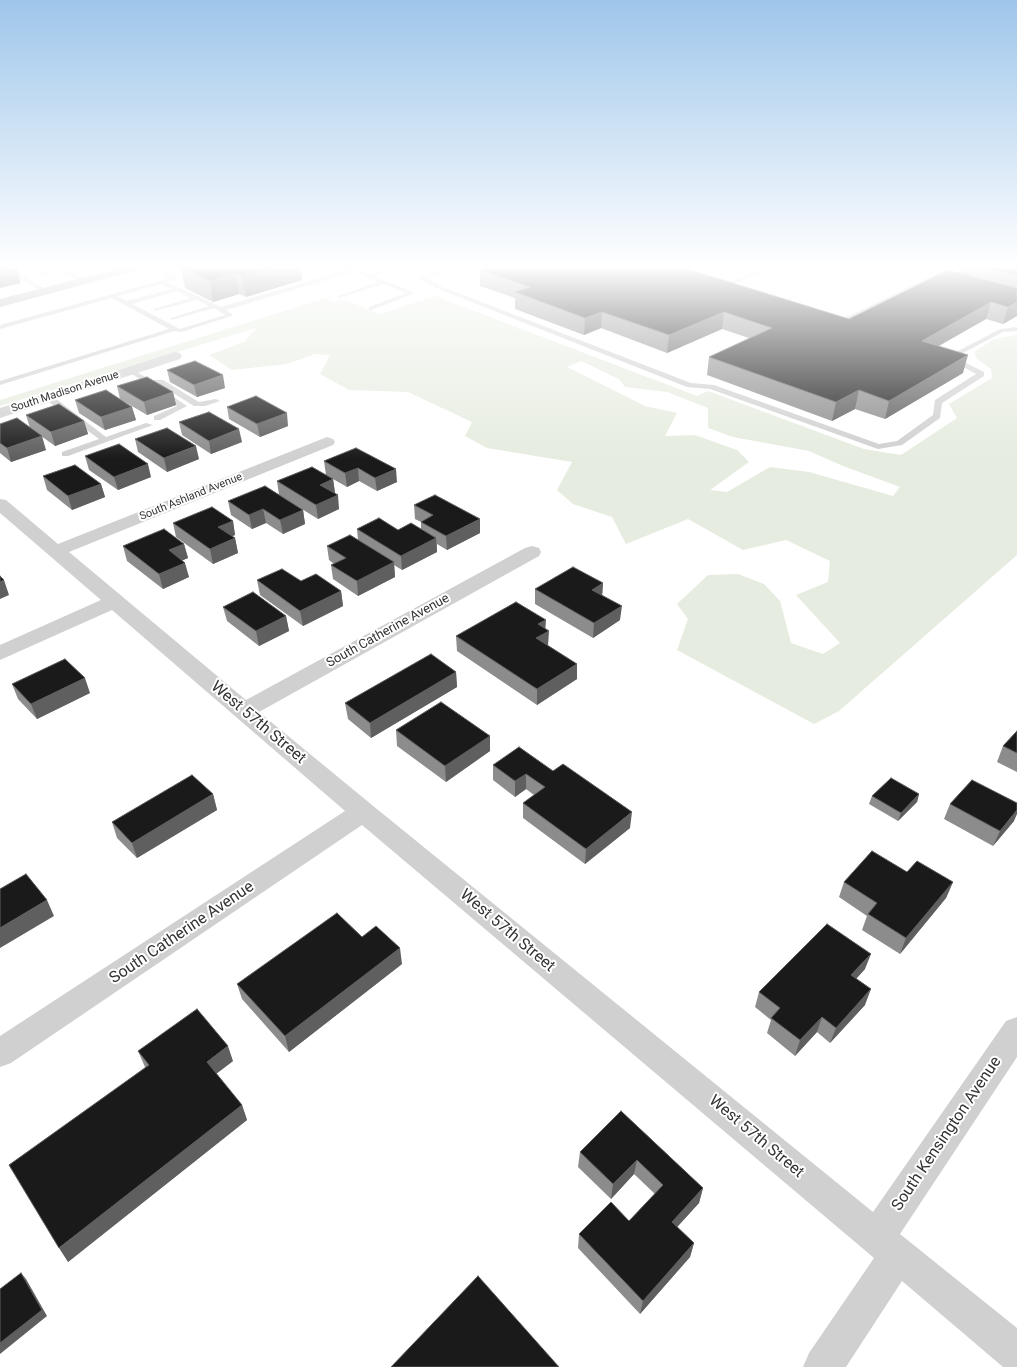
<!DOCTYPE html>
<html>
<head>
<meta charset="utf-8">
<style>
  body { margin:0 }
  canvas { display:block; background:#fff }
</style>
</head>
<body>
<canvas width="1017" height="1367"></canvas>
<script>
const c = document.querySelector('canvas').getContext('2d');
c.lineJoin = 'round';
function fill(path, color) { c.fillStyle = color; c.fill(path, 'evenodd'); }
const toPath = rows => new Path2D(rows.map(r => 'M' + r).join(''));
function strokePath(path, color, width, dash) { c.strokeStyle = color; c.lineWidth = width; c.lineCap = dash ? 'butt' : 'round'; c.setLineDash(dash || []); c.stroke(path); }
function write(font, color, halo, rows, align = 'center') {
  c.font = font + ' Roboto,sans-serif'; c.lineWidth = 4; c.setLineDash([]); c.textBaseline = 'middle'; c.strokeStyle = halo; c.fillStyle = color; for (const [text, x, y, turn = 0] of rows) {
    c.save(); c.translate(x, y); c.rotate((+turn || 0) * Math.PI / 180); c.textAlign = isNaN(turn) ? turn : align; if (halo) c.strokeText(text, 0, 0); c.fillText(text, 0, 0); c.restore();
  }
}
fill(toPath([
  [435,296,697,396,708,391,864,449,901,455,957,418,949,404,992,378,991,369,977,359,974,352,994,339,1017,335,1017,555,839,711,814,724,677,650,688,619,677,604,708,575,738,574,764,584,780,601,791,643,823,654,840,643,796,595,828,582,830,561,786,540,743,550,688,519,626,544,612,517,573,504,557,490,572,462,487,448,465,436,472,422,408,392,349,390,320,374,330,355,315,354,287,364,232,370,209,355,244,342,256,328,0,406,0,400,326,298,333,302,343,299,380,314],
  [581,361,619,379,625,387,667,392,708,408,708,428,733,437,809,451,843,466,900,487,893,496,809,472,770,467,727,492,710,490,749,462,737,450,695,435,665,436,677,413,645,406,567,367]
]), '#e6ecdf');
strokePath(toPath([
  [786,301,796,296]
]), '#cdcdcd', 1.5, [1, 1]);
fill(toPath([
  [2,268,9,268,48,291,43,292,2,268],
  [30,268,37,268,44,271,67,268,65,270,87,281,82,282,59,271,43,275,30,268],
  [150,268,158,268,177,277,177,279,167,282,221,307,347,270,345,268,353,268,369,274,392,268,401,268,375,276,415,293,371,310,369,309,369,307,406,293,384,284,338,298,338,296,378,282,353,272,226,310,232,314,232,316,181,332,174,331,0,385,0,381,169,329,112,298,0,329,0,325,170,278,150,268],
  [161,284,172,289,127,301,118,296,161,284],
  [177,291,191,298,154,309,154,311,197,300,209,306,171,318,171,320,214,308,225,315,180,329,132,304,177,291],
  [448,268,457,268,427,278,440,286,691,383,714,385,879,444,897,441,933,415,935,400,976,374,954,362,956,352,1000,329,1017,327,1017,331,1003,332,961,354,960,360,984,372,984,376,942,403,940,418,902,445,878,449,710,389,687,387,436,288,419,278,448,268],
  [763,268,771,268,724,288,719,287,763,268],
  [948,268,955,268,853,319,835,323,832,321,849,316,948,268],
  [129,370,133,370,151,380,163,380,199,402,216,399,220,401,205,406,194,406,159,384,154,384,187,406,160,420,154,420,154,416,177,406,147,388,146,383,129,372,129,370],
  [45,395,51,395,106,437,146,423,153,425,68,456,62,456,62,452,99,439,45,399,45,395]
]), '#d0d0d0');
fill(toPath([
  [175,352,180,353,182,356,180,359,0,418,0,408,175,352],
  [327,437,333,439,335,442,333,445,69,552,246,700,525,548,532,546,539,548,541,552,539,556,259,712,372,805,873,1212,1006,1021,1017,1017,1017,1057,900,1234,1017,1328,1017,1367,1003,1367,902,1281,846,1367,803,1367,809,1353,874,1258,362,825,11,1063,0,1067,0,1036,345,811,112,610,0,660,0,645,101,600,0,513,0,499,6,500,58,544,327,437]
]), '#d0d0d0');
fill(toPath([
  [121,268,140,268,138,270,0,307,0,299,121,268]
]), '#ababab');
fill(toPath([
  [181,268,302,280,246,297,239,294,213,302,185,288],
  [961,268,1017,268,1017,316,1003,324,986,319,939,346,963,373,885,419,855,409,832,421,707,375,709,357,749,338,722,329,667,353,601,328,584,335,515,309,515,298,480,286,480,270,849,319,960,273],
  [167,370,225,388,197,397,170,382],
  [117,386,173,392,176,405,147,415,120,399],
  [75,400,132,407,136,420,105,430,79,413],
  [227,407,288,426,260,437,229,419],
  [26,415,84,421,88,434,55,446,30,428],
  [179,422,242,442,211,454,182,435],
  [0,424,46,450,11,462,0,453],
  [135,439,199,459,167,472,138,452],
  [356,448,397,482,377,491,359,481,347,487,326,475,324,461],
  [85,456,151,477,118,490,89,470],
  [43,476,101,484,105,497,72,510,47,490],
  [333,479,335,493,339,509,318,519,279,495,277,481],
  [228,501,303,510,305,524,283,534,266,523,252,529,231,515],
  [414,505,480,533,447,550,437,544,437,552,402,570,394,565,395,577,358,596,333,579,331,565,334,564,329,560,327,546,358,540,357,529,398,530,421,529,421,522,415,519],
  [233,521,235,535,232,536,235,538,238,553,213,564,176,537,173,523],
  [184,544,188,558,182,560,189,577,163,589,127,561,123,546],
  [257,580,301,581,341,591,343,606,303,626,260,595],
  [603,583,602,595,620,620,593,638,535,604,535,589],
  [223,607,286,616,289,631,259,646,227,621],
  [546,629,548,646,577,679,537,705,457,651,456,636],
  [456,672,457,687,371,738,348,719,345,703],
  [12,684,90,693,37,719,18,699],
  [396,730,490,736,490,751,446,782,397,746],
  [1017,731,1017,772,997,762,1003,746],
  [493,765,553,771,630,828,585,864,523,818,523,803,534,795,526,789,515,797,493,780],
  [213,794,217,810,137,858,117,838,112,822],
  [919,794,917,802,898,821,869,804,872,796],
  [950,804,1014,821,993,846,944,819],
  [907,872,953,882,946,898,900,954,862,930,867,916,839,897,844,882],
  [362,937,402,964,289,1052,242,999,237,984],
  [865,969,856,979,865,1005,830,1043,817,1032,795,1056,767,1033,771,1020,755,1007,759,992],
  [138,1051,233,1061,216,1074,242,1105,247,1120,68,1262,145,1067],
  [621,1111,703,1188,699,1203,677,1227,694,1243,690,1257,640,1314,578,1248,579,1234,629,1221,655,1194,634,1174,611,1199,578,1167,580,1152]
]), '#8c8c8c');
fill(toPath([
  [13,268,17,268,21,283,0,288,0,271],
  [272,268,301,268,302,280,246,297,242,276],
  [236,273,239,294,213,302,210,281],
  [991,302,986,319,917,358,922,341],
  [1017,302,1017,316,1003,324,1008,307],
  [602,312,601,328,584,335,585,318],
  [724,312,722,329,667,353,669,335],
  [968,355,963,373,885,419,889,401],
  [223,375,225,388,197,397,194,385],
  [859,390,855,409,832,421,836,402],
  [173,392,176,405,147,415,144,402],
  [132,407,136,420,105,430,101,417],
  [287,413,288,426,260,437,257,424],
  [84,421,88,434,55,446,51,432],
  [239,429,242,442,211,454,209,441],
  [42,436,46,450,11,462,7,448],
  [196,446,199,459,167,472,164,458],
  [148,464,151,477,118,490,114,477],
  [358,468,359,481,347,487,345,473],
  [396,469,397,482,377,491,375,478],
  [333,479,335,493,322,499,320,485],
  [101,484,105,497,72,510,68,496],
  [338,495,339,509,318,519,316,505],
  [263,509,266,523,252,529,249,515],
  [303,510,305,524,283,534,280,520],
  [480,519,480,533,447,550,446,536],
  [233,521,235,535,221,541,218,527],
  [235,538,238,553,213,564,210,549],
  [436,538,437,552,402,570,401,556],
  [184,544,188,558,172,565,169,550],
  [394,562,395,577,358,596,357,581],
  [185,563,189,577,163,589,159,574],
  [4,580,9,595,0,599,0,582],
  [603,583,602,598,592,590],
  [341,591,343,606,303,626,300,611],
  [622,606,620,620,593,638,594,623],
  [286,616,289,631,259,646,256,631],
  [546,620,545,633,549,631,548,646,536,638,538,624],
  [577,664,577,679,537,705,537,689],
  [456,672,457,687,371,738,370,723],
  [85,678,90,693,37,719,31,704],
  [490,736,490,751,446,782,445,766],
  [526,774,526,789,515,797,515,781],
  [213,794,217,810,137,858,132,843],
  [919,794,917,802,898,821,901,813],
  [1017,810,1017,814,1014,821,993,846,1000,831],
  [632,812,630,828,585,864,586,849],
  [953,882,946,898,900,954,906,938],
  [47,900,54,916,0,948,0,928],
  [400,948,402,964,289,1052,285,1036],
  [871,954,865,969,845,991,851,975],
  [871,989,865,1005,830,1043,836,1028],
  [822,1017,817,1032,795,1056,800,1040],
  [228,1046,233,1061,212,1077,207,1062],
  [242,1105,247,1120,68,1262,59,1248],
  [637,1160,634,1174,611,1199,613,1184],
  [703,1188,699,1203,669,1236,672,1222],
  [694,1243,690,1257,640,1314,643,1301],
  [21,1273,26,1279,47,1316,0,1354,0,1343]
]), '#5f5f5f');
const building = toPath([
  [0,268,13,268,0,271,0,268],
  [182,268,272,268,242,276,236,273,210,281,182,268],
  [486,268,684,268,849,319,948,270,1017,288,1017,302,1008,307,991,302,922,341,968,355,889,401,859,390,836,402,709,357,772,328,724,312,669,335,602,312,585,318,515,292,530,287,480,270,486,268],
  [989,268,1017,268,1017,275,989,268],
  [195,361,223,375,194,385,167,370,195,361],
  [147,377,173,392,144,402,117,386,147,377],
  [106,390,132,407,101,417,75,400,106,390],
  [256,396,287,413,257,424,227,407,256,396],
  [59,404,84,421,51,432,26,415,59,404],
  [209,412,239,429,209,441,179,422,209,412],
  [17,418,42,436,7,448,0,443,0,424,17,418],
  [167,428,196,446,164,458,135,439,167,428],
  [119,444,148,464,114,477,85,456,119,444],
  [356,448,396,469,375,478,358,468,345,473,324,461,356,448],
  [75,465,101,484,68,496,43,476,75,465],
  [312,467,333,479,320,485,338,495,316,505,277,481,312,467],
  [265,486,303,510,280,520,263,509,249,515,228,501,265,486],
  [435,495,480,519,446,536,421,522,433,515,414,505,435,495],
  [212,507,233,521,218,527,235,538,210,549,173,523,212,507],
  [379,518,398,530,411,523,436,538,401,556,357,529,379,518],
  [164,529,184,544,169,550,185,563,159,574,123,546,164,529],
  [350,535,394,562,357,581,331,565,346,558,327,546,350,535],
  [573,567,603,583,592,590,622,606,594,623,535,589,573,567],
  [282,569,301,581,316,574,341,591,300,611,257,580,282,569],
  [0,576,4,580,0,582,0,576],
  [253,592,286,616,256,631,223,607,253,592],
  [516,602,546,620,538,624,549,631,536,638,577,664,537,689,456,636,516,602],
  [431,654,456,672,370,723,345,703,431,654],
  [65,659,85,678,31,704,12,684,65,659],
  [441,702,490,736,445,766,396,730,441,702],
  [1017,731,1017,753,1003,746,1017,731],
  [519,747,553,771,563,764,632,812,586,849,523,803,545,787,526,774,515,781,493,765,519,747],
  [192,775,213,794,132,843,112,822,192,775],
  [891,778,919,794,901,813,872,796,891,778],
  [972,780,1017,803,1017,810,1000,831,950,804,972,780],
  [872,851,907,872,917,861,953,882,906,938,868,914,877,903,844,882,872,851],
  [26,874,47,900,0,928,0,889,26,874],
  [337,913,362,937,376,926,400,948,285,1036,237,984,337,913],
  [827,924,871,954,851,975,871,989,836,1028,822,1017,800,1040,771,1018,780,1008,759,992,827,924],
  [197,1009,228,1046,207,1062,242,1105,59,1248,9,1165,149,1065,138,1051,197,1009],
  [621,1111,703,1188,672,1222,694,1243,643,1301,579,1234,611,1202,629,1221,663,1185,637,1160,613,1184,580,1152,621,1111],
  [21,1273,42,1310,0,1343,0,1289,21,1273],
  [478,1276,559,1367,391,1367,478,1276]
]);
fill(building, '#1a1a1a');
strokePath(building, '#5f5f5f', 1);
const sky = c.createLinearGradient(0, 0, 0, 459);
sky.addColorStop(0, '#9ec6ea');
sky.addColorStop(0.58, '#fff');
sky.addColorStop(1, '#ffffff00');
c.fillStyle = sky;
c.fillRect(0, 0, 1017, 459);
write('11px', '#333', '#fff', [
  ["South Madison Avenue",65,392,-18],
  ["South Ashland Avenue",191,497,-22]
]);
write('13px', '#333', '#fff', [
  ["South Catherine Avenue",388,631,-29]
]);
write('16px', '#333', '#fff', [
  ["West 57th Street",258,723,40],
  ["West 57th Street",507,931,40],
  ["South Catherine Avenue",182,933,-34],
  ["South Kensington Avenue",947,1134,-56],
  ["West 57th Street",756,1137,40]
]);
</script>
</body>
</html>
